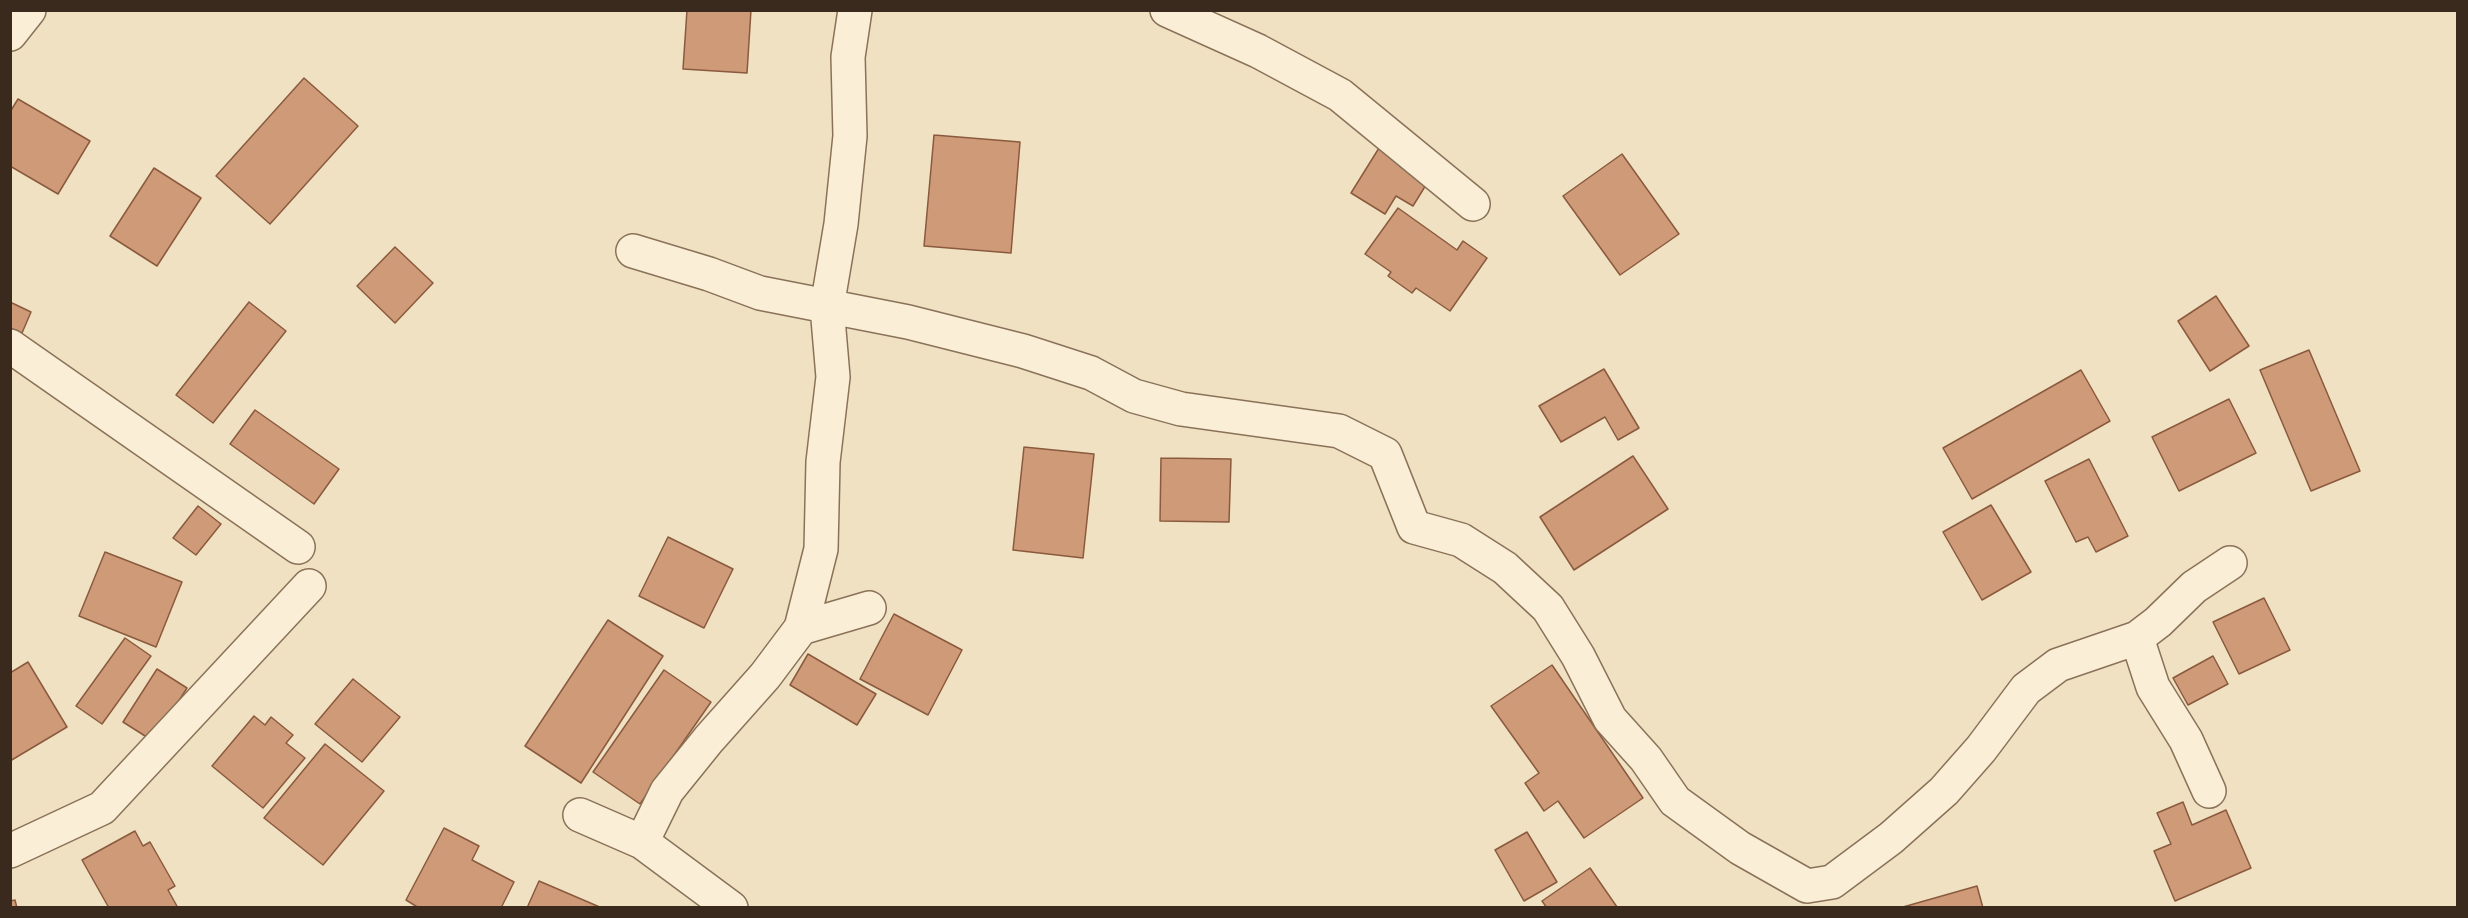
<!DOCTYPE html>
<html>
<head>
<meta charset="utf-8">
<style>
  body { margin:0 }
  #map { position:relative; width:2468px; height:918px; overflow:hidden; background:#f0e1c2; font-family:"Crimson Pro",serif }
  canvas { display:block }
  .frame { position:absolute; inset:0; border:12px solid #3a2a1d; pointer-events:none }
</style>
</head>
<body>
<div id="map">
<canvas width="2468" height="918"></canvas>
<div class="frame"></div>
</div>
<script>
const c = document.querySelector('canvas').getContext('2d');
c.lineJoin = 'round';
function fill(path, color) { c.fillStyle = color; c.fill(path, 'evenodd'); }
const toPath = rows => new Path2D(rows.map(r => 'M' + r).join(''));
function strokePath(path, color, width, dash) { c.strokeStyle = color; c.lineWidth = width; c.lineCap = dash ? 'butt' : 'round'; c.setLineDash(dash || []); c.stroke(path); }
const building = toPath([
  [687,10,751,10,747,73,683,69,687,10],
  [304,78,358,126,270,224,216,176,304,78],
  [18,99,90,141,58,194,10,166,10,112,18,99],
  [934,135,1020,142,1011,253,924,246,934,135],
  [1379,148,1429,180,1413,206,1396,196,1385,214,1351,193,1379,148],
  [1622,154,1679,234,1620,275,1563,196,1622,154],
  [154,168,201,198,157,266,110,236,154,168],
  [1398,208,1457,250,1463,241,1487,258,1450,311,1416,288,1412,293,1388,276,1391,272,1365,254,1398,208],
  [395,247,433,283,395,323,357,286,395,247],
  [2216,296,2249,346,2210,371,2178,321,2216,296],
  [10,302,31,312,22,333,10,328,10,302],
  [249,302,286,331,213,423,176,395,249,302],
  [2309,350,2360,471,2311,491,2260,370,2309,350],
  [1604,369,1639,428,1618,440,1605,417,1561,442,1539,406,1604,369],
  [2081,370,2110,421,1972,499,1943,448,2081,370],
  [2229,399,2256,453,2179,491,2152,437,2229,399],
  [255,410,339,469,314,504,230,444,255,410],
  [1024,447,1094,454,1083,558,1013,550,1024,447],
  [1633,456,1668,509,1574,570,1540,517,1633,456],
  [1161,458,1231,459,1229,522,1160,521,1161,458],
  [2089,459,2128,536,2096,552,2088,537,2076,542,2045,481,2089,459],
  [1991,505,2031,572,1982,600,1943,532,1991,505],
  [198,506,221,524,196,555,173,538,198,506],
  [668,537,733,569,704,628,639,596,668,537],
  [105,552,182,582,156,647,79,616,105,552],
  [2264,598,2290,650,2239,674,2213,622,2264,598],
  [894,614,962,650,928,715,860,679,894,614],
  [608,620,663,656,581,783,525,746,608,620],
  [125,638,151,656,102,724,76,706,125,638],
  [808,654,876,694,857,725,790,685,808,654],
  [2213,656,2228,684,2188,705,2173,678,2213,656],
  [28,662,67,727,10,761,10,673,28,662],
  [1552,665,1643,798,1584,838,1558,801,1544,811,1525,783,1539,773,1491,706,1552,665],
  [157,669,187,688,153,741,123,722,157,669],
  [664,670,711,702,640,804,593,772,664,670],
  [353,679,400,717,362,762,315,724,353,679],
  [254,716,265,725,271,717,293,735,286,743,305,758,263,808,212,766,254,716],
  [325,744,384,791,323,865,264,818,325,744],
  [2183,802,2192,825,2226,810,2251,868,2175,901,2154,851,2171,844,2157,813,2183,802],
  [444,828,479,846,472,860,514,882,501,908,419,908,406,900,444,828],
  [135,831,143,846,150,842,175,886,168,890,178,908,109,908,82,860,135,831],
  [1527,832,1557,882,1524,901,1495,850,1527,832],
  [1590,868,1617,907,1547,908,1542,901,1590,868],
  [539,881,602,908,527,908,539,881],
  [1977,886,1983,908,1903,907,1977,886],
  [15,900,17,908,10,908,10,901,15,900]
]);
fill(building, '#cf9a77');
strokePath(building, '#8a5a3e', 1.5);
const minor = toPath([
  [1167,10,1258,51,1340,95,1473,204],
  [10,34,29,10],
  [633,251,709,274,760,293,908,322,1023,351,1091,373,1134,396,1181,409,1339,431,1385,454,1414,527,1461,540,1505,568,1548,608,1578,656,1610,719,1646,759,1675,801,1740,848,1807,886,1832,882,1891,838,1944,791,1981,749,2026,689,2058,665,2137,638,2158,622,2194,587,2230,563],
  [10,346,298,547],
  [801,628,821,549,823,462,833,377,827,307,841,224,850,136,848,57,855,10],
  [2137,638,2153,687,2186,740,2209,791],
  [580,815,642,842,731,908],
  [642,842,667,791,709,739,765,676,801,628,869,608],
  [10,851,102,808,309,586]
]);
strokePath(minor, '#8a7259', 36);
strokePath(minor, '#faeed6', 33);
</script>
</body>
</html>
